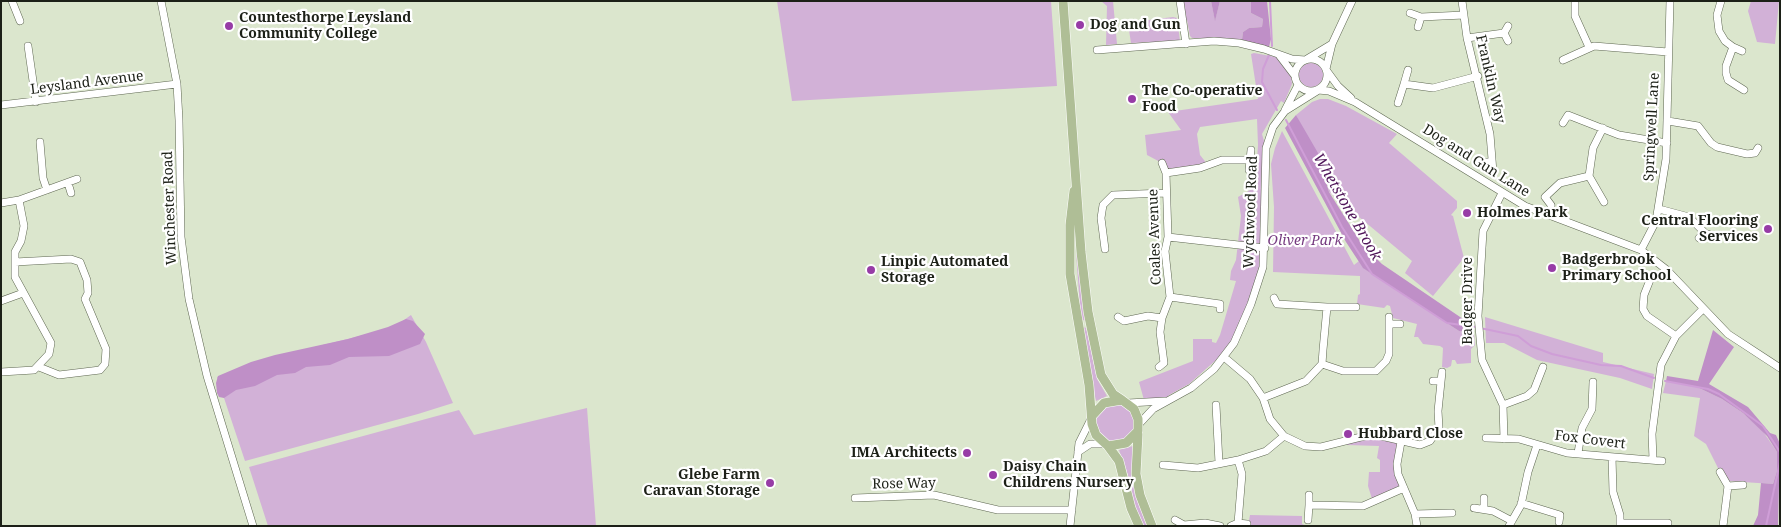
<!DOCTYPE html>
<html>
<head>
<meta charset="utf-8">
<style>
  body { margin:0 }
  #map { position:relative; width:1781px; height:527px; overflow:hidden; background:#dbe6cd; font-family:"Noto Serif",serif }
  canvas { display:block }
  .frame { position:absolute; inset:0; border:2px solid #1c2017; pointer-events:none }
</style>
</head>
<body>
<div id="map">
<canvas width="1781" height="527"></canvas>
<div class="frame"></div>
</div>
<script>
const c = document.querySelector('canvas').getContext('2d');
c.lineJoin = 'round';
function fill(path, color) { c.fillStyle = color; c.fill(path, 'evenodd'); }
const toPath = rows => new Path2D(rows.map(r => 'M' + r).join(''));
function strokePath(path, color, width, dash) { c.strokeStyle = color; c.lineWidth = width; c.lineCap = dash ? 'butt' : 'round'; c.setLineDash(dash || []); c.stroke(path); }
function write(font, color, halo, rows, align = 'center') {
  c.font = font + ' "Noto Serif",serif'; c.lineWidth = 4.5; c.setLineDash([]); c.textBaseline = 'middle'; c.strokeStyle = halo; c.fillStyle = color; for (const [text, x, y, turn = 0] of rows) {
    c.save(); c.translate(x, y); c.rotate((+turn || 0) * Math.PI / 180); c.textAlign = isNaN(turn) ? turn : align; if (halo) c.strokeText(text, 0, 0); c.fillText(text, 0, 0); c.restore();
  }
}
fill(toPath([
  [777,1,1051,1,1057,86,792,101],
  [1101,1,1113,1,1117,44,1106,45,1107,6],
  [1182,1,1211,1,1215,20,1220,1,1251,1,1251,13,1263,19,1262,27,1249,28,1243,32,1242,40,1192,38,1190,36,1187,20,1185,20],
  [1751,1,1779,1,1775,44,1757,42,1748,11],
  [1173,17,1177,18,1180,41,1131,43,1129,30,1125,30,1125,23],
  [1254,53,1276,57,1291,76,1292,84,1284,103,1281,101,1262,134,1266,148,1263,267,1233,345,1189,384,1169,395,1166,401,1144,400,1139,382,1193,361,1193,339,1212,339,1212,342,1216,343,1220,335,1236,281,1230,280,1231,271,1236,260,1241,216,1238,197,1252,189,1256,174,1258,145,1257,119,1200,127,1197,134,1200,155,1208,165,1166,173,1162,163,1147,155,1145,135,1181,130,1168,112,1258,99,1251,54],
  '1299 75a12 12 0 1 1 24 0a12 12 0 1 1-24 0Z',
  [1320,99,1328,99,1346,106,1397,134,1389,143,1457,201,1457,208,1451,215,1453,216,1464,258,1433,296,1405,273,1412,261,1329,192,1327,179,1296,115,1312,102],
  [1282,131,1354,265,1359,261,1364,268,1459,331,1474,334,1475,345,1471,349,1471,363,1457,364,1455,360,1452,360,1451,366,1447,368,1442,367,1443,348,1440,346,1423,344,1418,337,1414,337,1417,324,1393,318,1390,306,1387,305,1384,308,1357,304,1358,295,1360,294,1360,276,1273,272,1274,207,1271,164,1275,148],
  [1076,253,1077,254,1086,321,1081,319],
  [411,315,426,342,453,403,418,414,245,461,217,377,278,356,380,331,397,325],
  [1485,317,1603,353,1603,362,1654,374,1652,389,1620,378,1537,360,1504,343,1486,343],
  [1081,326,1086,328,1097,379,1107,396,1096,401],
  [1666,381,1697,387,1722,399,1743,413,1762,430,1777,452,1777,471,1773,484,1728,481,1720,472,1706,444,1694,436,1700,398,1663,393],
  '1096 423a19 19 0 1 1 38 0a19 19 0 1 1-38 0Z',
  [587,408,596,526,268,526,249,467,459,410,474,435],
  [1365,436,1401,442,1398,455,1404,488,1373,502,1368,486,1369,472,1380,472,1380,460,1377,458,1379,446,1347,445,1342,441],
  [1133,446,1132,465,1135,492,1147,526,1142,526,1135,507,1128,475,1119,450],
  [1250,515,1302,516,1302,524,1307,526,1248,526]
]), '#d2b1d7');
fill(toPath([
  [1211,1,1220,1,1215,21],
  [1251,1,1267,1,1271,39,1269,47,1242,40,1243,32,1249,28,1262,27,1263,19,1251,13],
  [1296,115,1318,153,1329,192,1363,246,1382,264,1466,321,1474,320,1474,334,1459,331,1363,268,1346,242,1285,128],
  [406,319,413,321,425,334,420,344,389,356,349,357,330,365,306,367,295,373,277,375,255,386,236,390,224,398,219,397,217,393,216,383,218,376,251,362,275,355,348,339,388,327],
  [1713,330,1734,347,1709,384,1748,407,1770,433,1776,435,1780,444,1778,526,1753,526,1758,515,1761,483,1773,484,1777,471,1777,452,1767,436,1743,413,1722,399,1697,387,1666,381,1667,376,1698,381]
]), '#bf8fc7');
strokePath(toPath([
  [1270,1,1272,46],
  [1269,55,1263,69,1262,82,1277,110],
  [1286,120,1342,227,1372,274,1447,323,1476,327],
  [1480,328,1518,336,1531,346,1552,354,1601,365,1621,366,1654,378],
  [1665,381,1708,389,1719,394,1763,426,1780,452],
  [1766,526,1780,462]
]), '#cf9ed7', 2);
const minor = toPath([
  [12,1,20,21],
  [161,1,177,84,179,120,181,237,189,299,207,376,253,526],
  [1180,1,1186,44],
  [1462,1,1467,38,1490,134,1493,172],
  [1575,1,1575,16,1589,47],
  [1721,1,1717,15,1719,31,1725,41,1733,47,1742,51],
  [1410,13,1421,17,1464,15],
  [1418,27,1421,17],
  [1504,33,1508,41],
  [1467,38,1504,33,1508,26],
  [28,46,36,102],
  [1733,47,1726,66,1726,73,1728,80,1744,90],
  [1097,50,1214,41,1239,43,1264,49,1292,59,1305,60],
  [1279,55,1295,76],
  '1295 75a16 16 0 1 1 32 0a16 16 0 1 1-32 0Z',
  [1307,59,1332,44],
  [1563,60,1594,46,1668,52],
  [1326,69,1332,44,1352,1],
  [1327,71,1338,86,1351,98],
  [1404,84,1408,70],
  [1318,90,1329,91,1355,102,1525,206,1641,250,1667,270,1728,334,1780,368],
  [1398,103,1404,84,1433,88,1478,76],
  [1,105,177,84],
  [1285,110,1298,85],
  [1668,121,1698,126,1711,143,1717,147,1747,154,1755,153,1758,148],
  [1563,123,1568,115,1619,135,1667,143],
  [40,142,43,178,47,190],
  [1479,162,1492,162],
  [1249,170,1251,150],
  [1166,173,1200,168,1222,160,1248,160],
  [1589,176,1604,202],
  [68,183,71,193],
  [1502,193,1483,231,1478,316,1482,360,1503,405,1504,439],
  [1,203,19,200,77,179],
  [1551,205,1545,197,1560,183,1589,176,1593,148,1603,128],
  [1659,209,1689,217,1705,233,1713,236],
  [1168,237,1265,248],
  [1699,238,1705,233],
  [1105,249,1101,218,1103,205,1113,195,1165,193],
  [1641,250,1656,221,1666,159,1670,1],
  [15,262,71,259,80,262,87,280,88,293,85,299,106,349,105,364,100,370,59,375,39,367],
  [1650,280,1644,295,1643,309,1647,316,1676,336],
  [1170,297,1220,304,1220,309],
  [1,301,23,293],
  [1327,307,1356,307],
  [1118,317,1124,321,1148,316,1162,318],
  [1390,324,1400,324],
  [1224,357,1250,379,1263,398,1270,419,1284,436,1305,446,1321,447,1365,436,1381,436,1420,445,1430,441,1439,428,1438,411,1442,372],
  [1322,364,1343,371,1376,371,1386,361,1389,354,1389,317],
  [1159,367,1164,363,1160,332,1162,318,1170,297,1165,251,1168,237,1166,173,1162,163],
  [1,372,34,370,49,354,51,343,15,277,15,252,21,241,24,226,19,200],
  [1433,381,1441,381],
  [1263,398,1306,381,1322,364,1323,350,1327,307,1277,304,1274,298],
  [1128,403,1165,401],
  [1216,405,1219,463],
  [1503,405,1527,396,1534,390,1543,367],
  [1139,424,1153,409,1191,388,1214,369,1234,343,1251,304,1263,267,1266,148,1273,127,1285,111,1317,91],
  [1486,438,1519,439,1567,453,1662,461],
  [1401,442,1397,464,1398,474,1415,514,1417,526],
  [1078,452,1090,444,1104,444],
  [1578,453,1582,428,1592,409,1593,382],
  [1612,457,1613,492,1620,515,1620,526],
  [1653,459,1652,434,1661,365,1676,336,1703,309],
  [1163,465,1198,468,1238,460,1266,451,1284,436],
  [1720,472,1728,486,1723,526],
  [1728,486,1743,485],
  [1309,495,1309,505],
  [855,498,934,495,998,510,1072,510],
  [1521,503,1560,515,1559,522],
  [1474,508,1493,511,1512,521],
  [1484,509,1484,498],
  [1415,514,1452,513],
  [1175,520,1184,525,1205,523,1220,526],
  [1308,520,1309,505,1363,506,1404,488],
  [1238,523,1247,524],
  [1621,523,1668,523],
  [1070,526,1079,443,1091,419],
  [1231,526,1238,523,1242,474,1238,460],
  [1509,526,1521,505,1528,472,1537,445]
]);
const major = toPath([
  [1063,1,1081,252,1088,312,1101,375,1113,394,1122,400],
  [1074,191,1070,225,1070,274,1089,385,1092,424,1096,435,1108,446,1126,443,1138,431,1138,419,1134,409,1122,400,1104,403,1092,416],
  [1138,434,1136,474,1140,495,1152,526],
  [1108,446,1119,461,1131,508,1139,526]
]);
strokePath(minor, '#5e6751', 8);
strokePath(major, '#fff', 10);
strokePath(minor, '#fff', 7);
strokePath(major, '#afbe96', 9);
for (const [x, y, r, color] of [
  [1080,25,5,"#973ca6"],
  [229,26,5,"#973ca6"],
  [1132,99,5,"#973ca6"],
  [1467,213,5,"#973ca6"],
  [1768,229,5,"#973ca6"],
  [1552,268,5,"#973ca6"],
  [871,270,5,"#973ca6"],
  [1348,434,5,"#973ca6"],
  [967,453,5,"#973ca6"],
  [993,475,5,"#973ca6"],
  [770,483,5,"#973ca6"]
]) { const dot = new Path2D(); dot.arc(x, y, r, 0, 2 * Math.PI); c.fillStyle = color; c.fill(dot); strokePath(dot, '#fff', 2); }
write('bold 14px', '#1c2017', '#fff', [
  ["Countesthorpe Leysland",239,18],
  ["Community College",239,34],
  ["Dog and Gun",1090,25],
  ["The Co-operative",1142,91],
  ["Food",1142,107],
  ["Holmes Park",1477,213],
  ["Central Flooring",1758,221,"right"],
  ["Services",1758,237,"right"],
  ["Badgerbrook",1562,260],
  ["Primary School",1562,276],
  ["Linpic Automated",881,262],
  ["Storage",881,278],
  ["Hubbard Close",1358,434],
  ["IMA Architects",957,453,"right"],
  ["Daisy Chain",1003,467],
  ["Childrens Nursery",1003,483],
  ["Glebe Farm",760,475,"right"],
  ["Caravan Storage",760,491,"right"]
], 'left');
write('14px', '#1c2017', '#fff', [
  ["Franklin Way",1490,79,77],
  ["Leysland Avenue",87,83,-7],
  ["Springwell Lane",1652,127,-87],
  ["Dog and Gun Lane",1476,161,32],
  ["Winchester Road",170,208,-92],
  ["Wychwood Road",1251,212,-88],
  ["Coales Avenue",1155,237,-92],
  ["Badger Drive",1468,301,-90],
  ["Fox Covert",1590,440,7],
  ["Rose Way",904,484,-1]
]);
write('italic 14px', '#763b80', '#fff', [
  ["Oliver Park",1305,241]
]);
write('italic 15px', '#50165a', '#fff', [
  ["Whetstone Brook",1347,207,60]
]);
</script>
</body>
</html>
